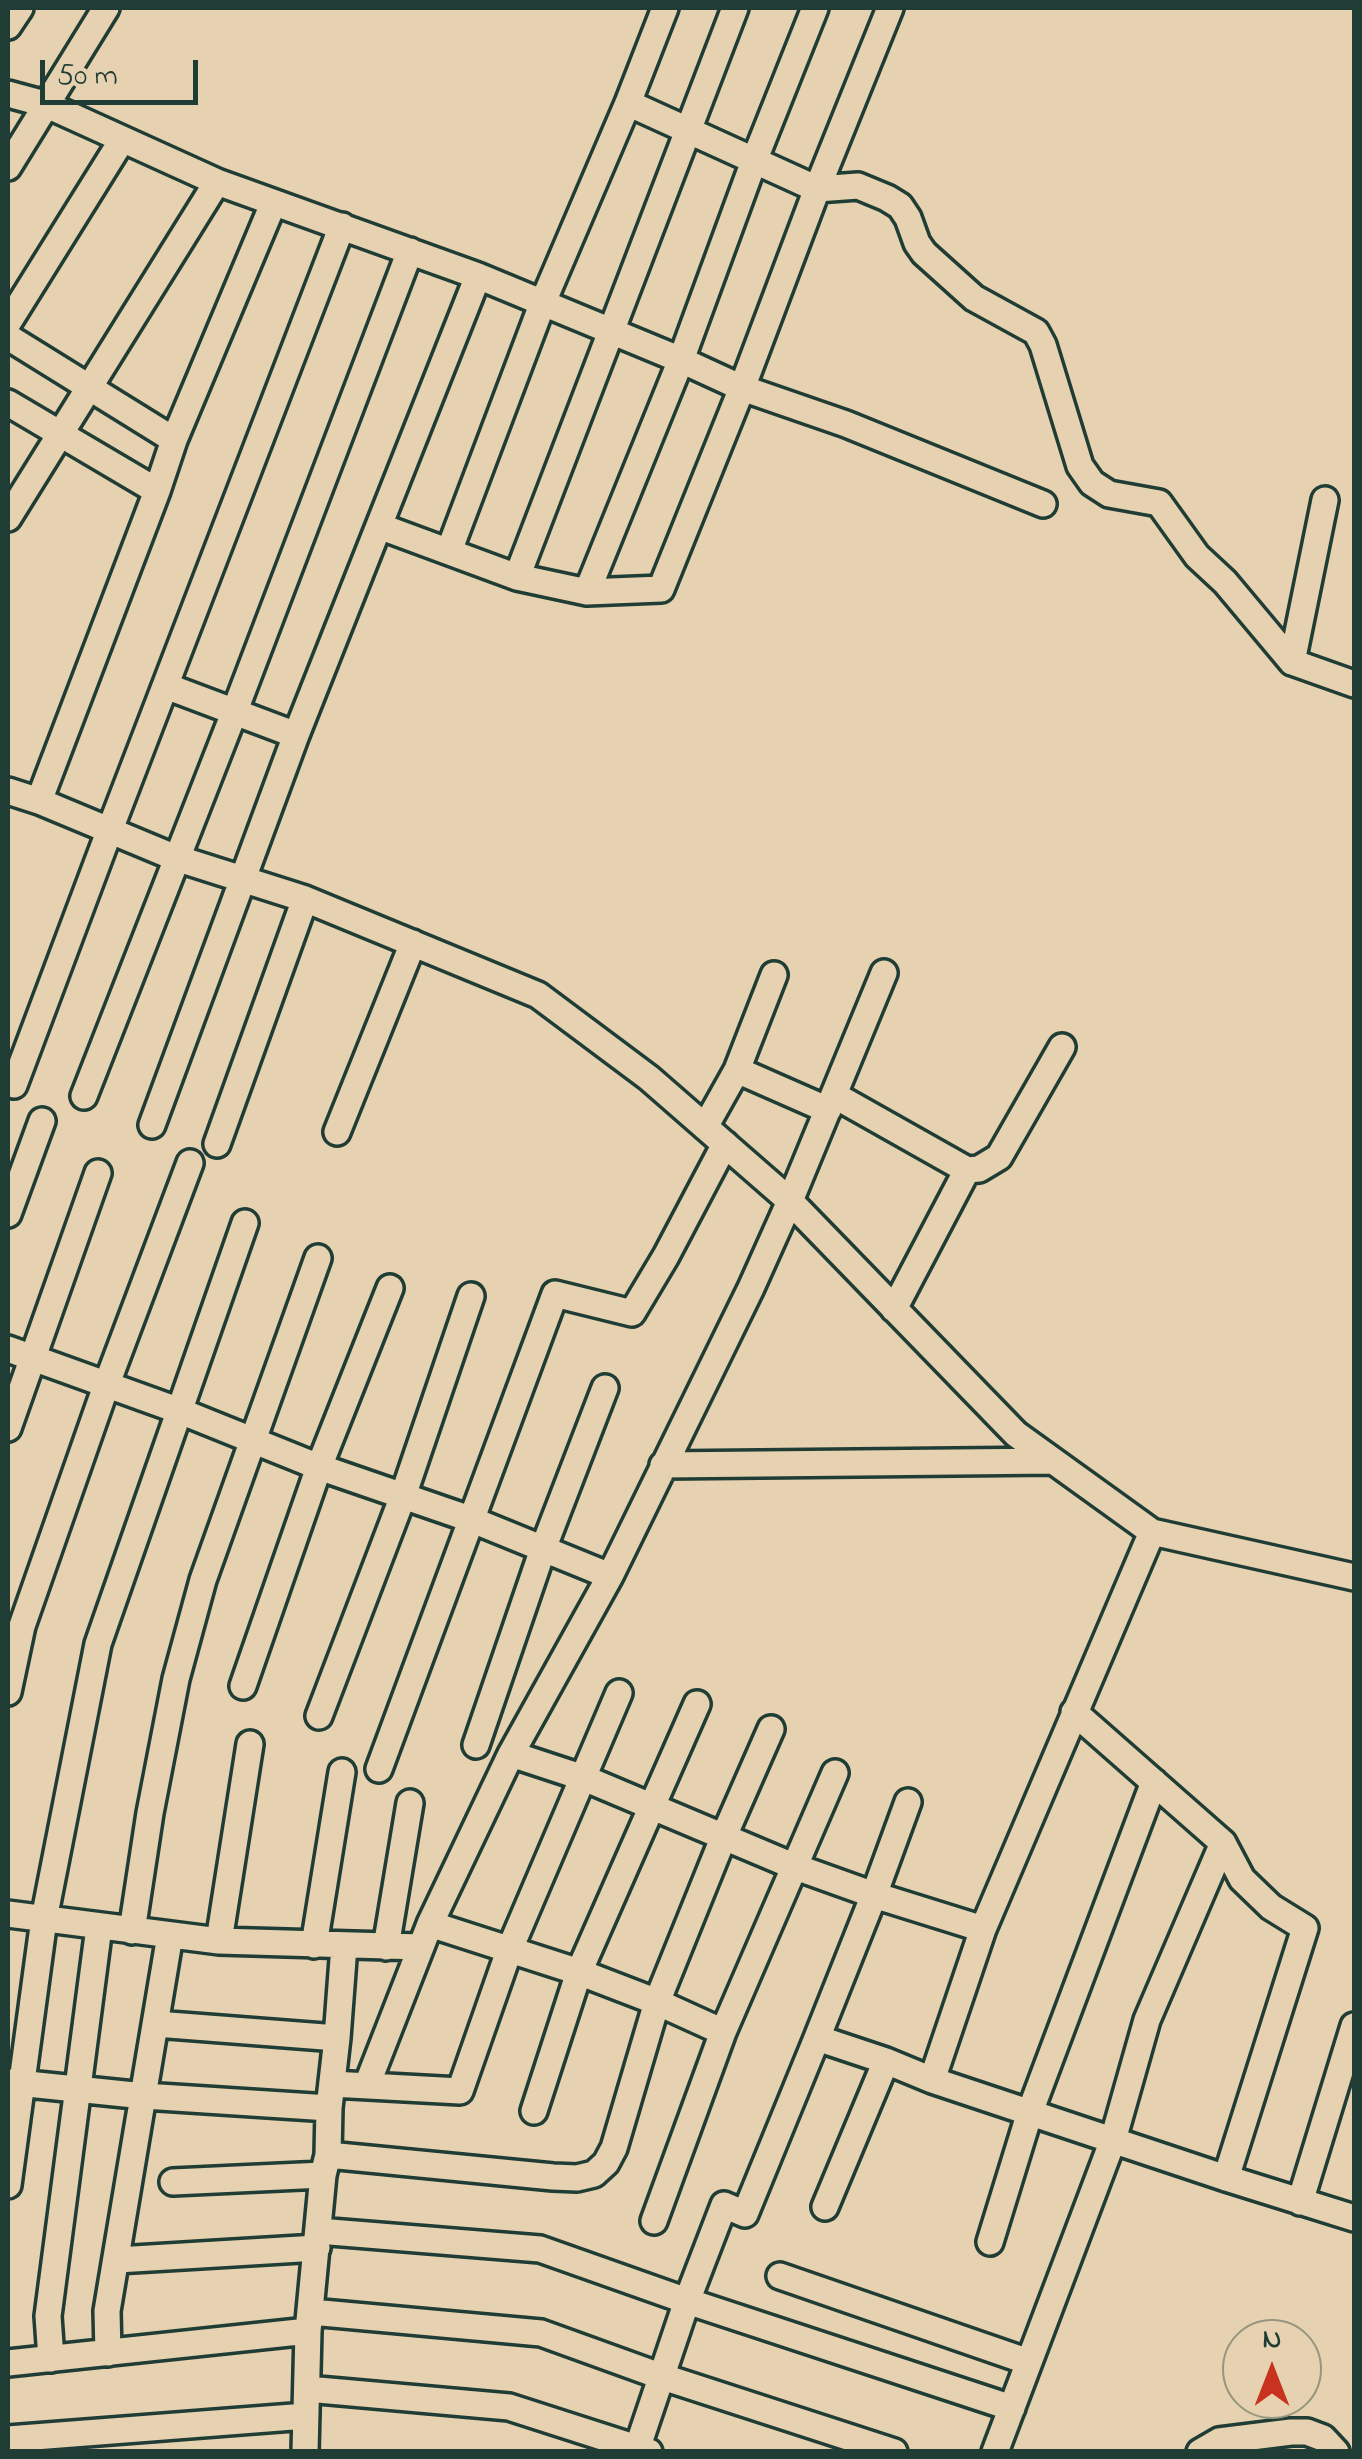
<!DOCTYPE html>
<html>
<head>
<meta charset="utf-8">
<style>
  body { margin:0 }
  #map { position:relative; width:1362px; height:2459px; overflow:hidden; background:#e6d1b0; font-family:"Indie Flower",sans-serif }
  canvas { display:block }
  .frame { position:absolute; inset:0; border:10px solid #1f3d34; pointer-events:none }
  .north { position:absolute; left:1222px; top:2319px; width:100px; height:100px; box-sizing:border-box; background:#e6d1b0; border:2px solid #96967e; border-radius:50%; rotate:0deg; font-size:28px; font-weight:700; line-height:40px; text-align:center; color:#1f3d34 }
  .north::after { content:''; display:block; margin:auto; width:35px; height:45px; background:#c8321e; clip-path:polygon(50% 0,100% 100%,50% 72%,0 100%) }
  .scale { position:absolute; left:40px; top:60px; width:158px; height:45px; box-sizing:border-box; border:5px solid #1f3d34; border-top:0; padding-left:12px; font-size:30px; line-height:35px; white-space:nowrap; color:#1f3d34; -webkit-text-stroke:8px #e6d1b0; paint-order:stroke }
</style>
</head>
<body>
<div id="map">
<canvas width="1362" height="2459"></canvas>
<div class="frame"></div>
<div class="north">N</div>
<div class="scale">50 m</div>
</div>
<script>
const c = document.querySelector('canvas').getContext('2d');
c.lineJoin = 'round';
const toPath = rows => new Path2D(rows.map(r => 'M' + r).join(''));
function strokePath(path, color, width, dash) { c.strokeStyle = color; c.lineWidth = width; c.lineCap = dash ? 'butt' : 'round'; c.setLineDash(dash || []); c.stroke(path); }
const minor = toPath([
  [8,26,20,8],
  [8,94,45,104,217,182,478,276,681,360,742,388,846,424,1043,504],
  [628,103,817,189,858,186,887,198,900,206,908,218,917,243,924,253,974,298,1036,332,1043,345,1080,466,1092,483,1109,494,1159,503,1197,556,1225,582,1292,662,1354,684],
  [8,167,106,8],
  [8,323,122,140],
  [8,337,174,440],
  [8,403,157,491],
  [8,518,217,182],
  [379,526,517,577,587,592,661,589,742,388,817,189,890,8],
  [449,551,543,302,628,103,665,8],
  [517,577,735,8],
  [587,592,681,360,754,161,815,8],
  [1292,662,1325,500],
  [166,686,296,735],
  [8,791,39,801,176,858,305,899,538,995,649,1078,790,1201,1016,1434,1152,1532,1354,1577],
  [39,801,157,491,174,440,273,204],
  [737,1070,774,975],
  [8,1083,14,1085,109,832,342,226],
  [834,1095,967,1170,979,1169,999,1157,1062,1047],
  [84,1096,234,713,410,251],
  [152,1125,296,735,478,276],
  [705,1127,737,1070,828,1110],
  [337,1132,413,943],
  [217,1144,305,899],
  [8,1214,42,1121],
  [894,1309,967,1170],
  [8,1349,180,1411,319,1467,470,1519,610,1576],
  [8,1428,98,1173],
  [663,1465,1053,1461],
  [243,1686,319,1467,390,1288],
  [8,1692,22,1626,106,1386,190,1163],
  [1074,1712,1223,1843,1242,1879,1271,1907,1305,1928,1226,2178],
  [319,1716,403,1496,471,1296],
  [476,1745,543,1549,605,1388],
  [511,1754,584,1778,793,1866,874,1895,983,1929],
  [379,1769,555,1294,632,1313,666,1256,725,1144],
  [908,1802,874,1895,817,2038,886,2061,932,2080,1226,2178,1354,2218],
  [8,1914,219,1941,421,1947],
  [430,1924,579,1972,657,2002,723,2032],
  [132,1931,150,1813,176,1679,203,1580,318,1258],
  [219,1941,250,1744],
  [314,1945,342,1772],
  [386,1947,410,1803],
  [156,2024,337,2038],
  [932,2080,983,1929,1152,1532],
  [8,2082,144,2096,329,2108],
  [332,2084,460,2091,509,1951,619,1693],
  [367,2085,430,1924,511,1754,610,1576,751,1288,790,1201,884,973],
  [534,2111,579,1972,697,1704],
  [328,2155,553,2177,577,2178,594,2174,606,2163,614,2148,657,2002,724,1836,771,1729],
  [173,2182,323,2175],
  [8,2185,44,1919,98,1644,245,1223],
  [1300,2202,1354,2026],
  [825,2207,886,2061],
  [654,2221,723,2032,835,1773],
  [318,2231,540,2249,687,2301,1012,2408],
  [990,2242,1030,2112,1154,1782],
  [117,2260,317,2248],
  [780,2276,1029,2362],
  [311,2312,541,2333,660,2376,894,2452],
  [108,2353,107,2311,170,1935],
  [51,2359,48,2316,99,1927],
  [8,2363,308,2331],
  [307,2389,509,2407,649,2452],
  [8,2439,306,2416],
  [305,2452,308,2331,323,2175,328,2155,329,2108,337,2038,344,1946],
  [636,2452,687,2301,724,2205,745,2214,817,2038],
  [995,2452,1113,2140,1147,2020,1223,1843],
  [1200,2452,1219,2441,1291,2432,1307,2432,1323,2438,1336,2452]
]);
strokePath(minor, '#1f3d34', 32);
strokePath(minor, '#e6d1b0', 25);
</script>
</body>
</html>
